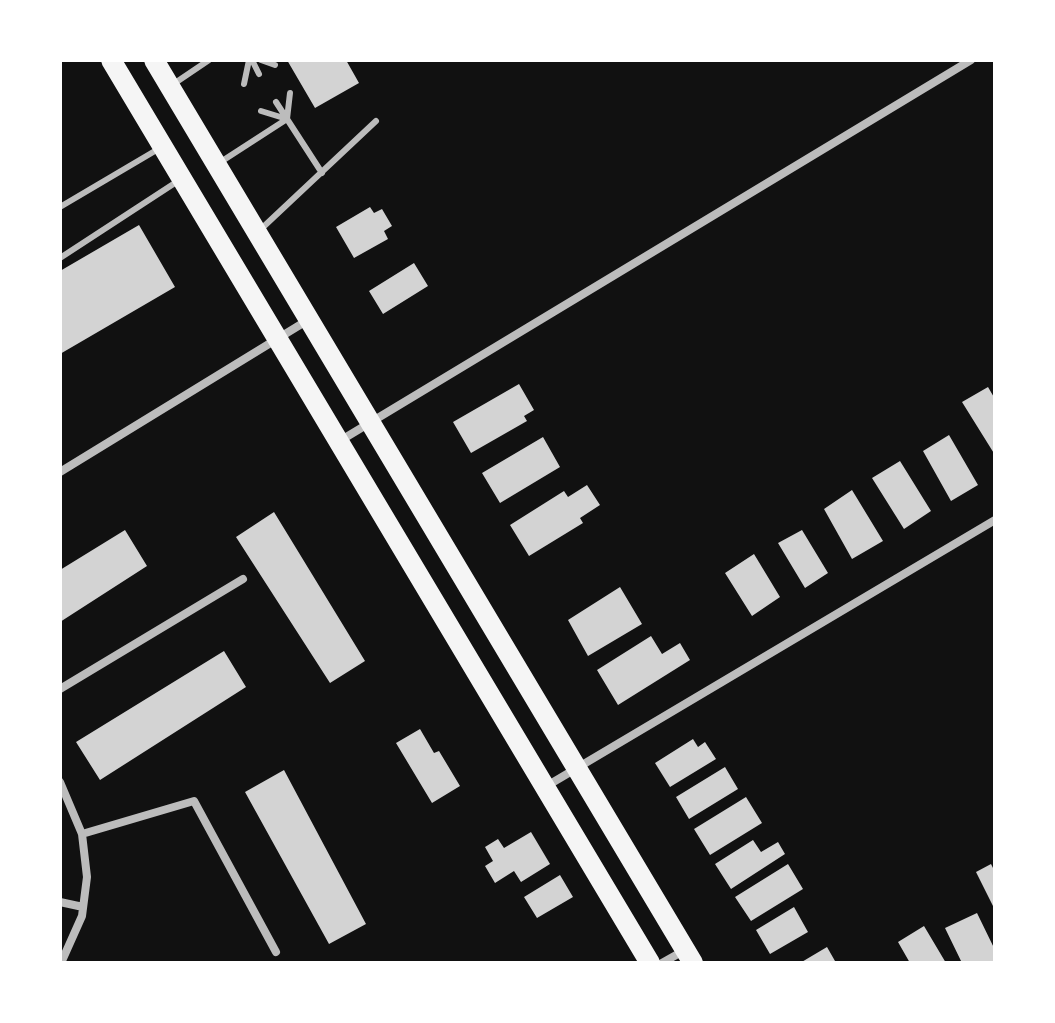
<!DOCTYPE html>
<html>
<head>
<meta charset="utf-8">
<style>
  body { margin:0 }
  #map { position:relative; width:1055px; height:1023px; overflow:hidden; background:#111; font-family:"Work Sans",sans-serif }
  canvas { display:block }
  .frame { position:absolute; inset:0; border:62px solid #fff; pointer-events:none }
</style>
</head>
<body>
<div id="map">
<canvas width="1055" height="1023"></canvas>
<div class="frame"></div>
</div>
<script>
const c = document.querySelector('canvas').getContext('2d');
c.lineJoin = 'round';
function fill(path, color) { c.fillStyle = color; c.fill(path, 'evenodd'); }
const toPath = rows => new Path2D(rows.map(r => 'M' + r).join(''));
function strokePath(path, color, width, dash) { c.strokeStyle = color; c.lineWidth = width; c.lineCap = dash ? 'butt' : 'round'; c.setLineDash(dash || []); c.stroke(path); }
fill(toPath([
  [287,60,346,60,359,83,315,108],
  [370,207,374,213,382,209,392,226,384,231,388,239,354,258,336,227],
  [139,225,175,287,60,354,60,271],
  [414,263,428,286,383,314,369,291],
  [519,384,534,410,524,416,527,421,471,453,453,422],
  [988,387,995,399,995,455,962,402],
  [949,435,978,485,951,501,923,451],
  [543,437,560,467,500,503,482,473],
  [900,461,931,511,904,529,872,478],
  [587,485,600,505,580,518,583,523,529,556,510,525,564,491,568,497],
  [852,490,883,541,852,559,824,509],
  [274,512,365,661,330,683,236,537],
  [125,530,147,566,60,622,60,570],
  [802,530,828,573,805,588,778,543],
  [754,554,780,597,752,616,725,573],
  [620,587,642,624,588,656,568,620],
  [651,636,662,654,680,643,690,660,618,705,597,670],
  [224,651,246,687,100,780,76,742],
  [420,729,434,753,439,751,460,786,432,803,396,743],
  [693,739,698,747,705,742,716,759,670,787,655,763],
  [725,767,738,789,689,819,676,797],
  [284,770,366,924,329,944,245,792],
  [746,797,762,823,710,855,694,829],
  [531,832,550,864,521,882,514,871,495,883,485,866,493,861,485,847,498,839,504,848],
  [753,840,761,852,778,842,785,854,731,889,715,864],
  [788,864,803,889,751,921,735,897],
  [991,864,995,872,995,910,976,872],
  [560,875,573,897,537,918,524,897],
  [794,907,808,932,770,954,756,930],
  [977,913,995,950,994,963,962,963,945,928],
  [924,926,946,963,910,963,898,942],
  [827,947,835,961,800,963]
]), '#d3d3d3');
strokePath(toPath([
  [252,60,259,74],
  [261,60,275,65],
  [244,84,249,60],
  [172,85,209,60],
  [276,102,322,173],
  [261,111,287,119],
  [219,163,287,119,290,93],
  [60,207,160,148],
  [260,230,376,121],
  [60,258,178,181]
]), '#bcbcbc', 6);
strokePath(toPath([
  [338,442,971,60],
  [60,472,308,320],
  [60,689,243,579],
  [60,782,82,834,87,877,82,916,61,963],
  [545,787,995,520],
  [82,834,194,801,276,952],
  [60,902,83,907],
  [662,963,685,950]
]), '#bcbcbc', 8);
strokePath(toPath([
  [111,60,650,963],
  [154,60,693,963]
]), '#f5f5f5', 20);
</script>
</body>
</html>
